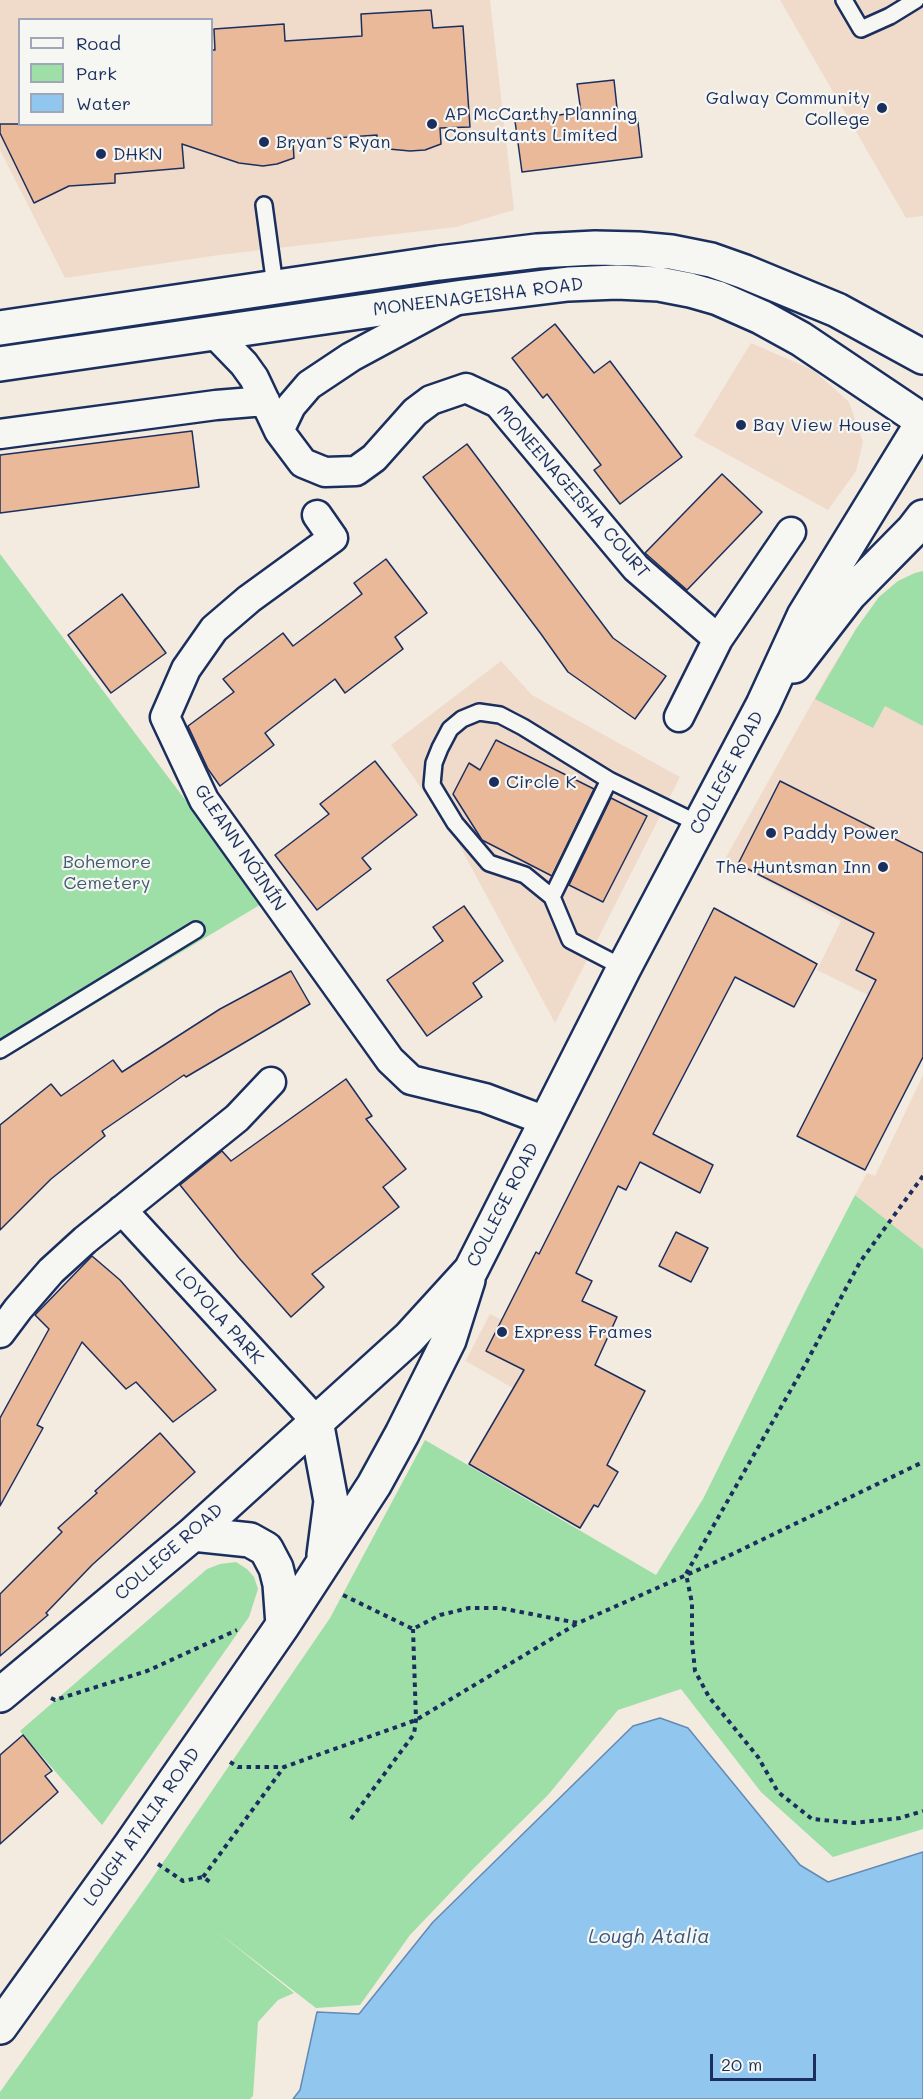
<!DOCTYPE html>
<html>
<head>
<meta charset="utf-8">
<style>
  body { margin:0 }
  #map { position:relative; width:923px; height:2099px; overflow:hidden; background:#f3eae0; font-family:Mali,sans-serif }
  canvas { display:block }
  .legend { position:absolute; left:18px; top:18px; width:195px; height:108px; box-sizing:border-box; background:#f6f6f2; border:2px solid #9ea6b7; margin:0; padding:8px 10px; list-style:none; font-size:18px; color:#1b2f5e }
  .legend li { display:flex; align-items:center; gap:12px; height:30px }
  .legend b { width:30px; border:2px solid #9ea6b7 }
  .scale { position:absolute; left:710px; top:2054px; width:106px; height:27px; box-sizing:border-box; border:3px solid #1b2f5e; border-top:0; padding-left:8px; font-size:18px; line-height:21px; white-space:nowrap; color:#1b2f5e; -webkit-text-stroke:4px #f6f6f2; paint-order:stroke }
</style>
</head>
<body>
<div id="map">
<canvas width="923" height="2099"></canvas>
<ul class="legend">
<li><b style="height:8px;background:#f6f6f2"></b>Road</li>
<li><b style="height:16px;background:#9edea7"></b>Park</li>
<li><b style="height:16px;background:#91c7ef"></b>Water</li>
</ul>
<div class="scale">20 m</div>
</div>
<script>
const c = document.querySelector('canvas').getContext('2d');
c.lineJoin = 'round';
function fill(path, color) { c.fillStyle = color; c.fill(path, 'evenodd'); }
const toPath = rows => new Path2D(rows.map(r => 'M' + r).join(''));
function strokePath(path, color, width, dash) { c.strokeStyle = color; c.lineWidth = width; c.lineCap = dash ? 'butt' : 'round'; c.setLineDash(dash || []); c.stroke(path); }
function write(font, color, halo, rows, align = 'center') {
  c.font = font + ' Mali,sans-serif'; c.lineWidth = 4.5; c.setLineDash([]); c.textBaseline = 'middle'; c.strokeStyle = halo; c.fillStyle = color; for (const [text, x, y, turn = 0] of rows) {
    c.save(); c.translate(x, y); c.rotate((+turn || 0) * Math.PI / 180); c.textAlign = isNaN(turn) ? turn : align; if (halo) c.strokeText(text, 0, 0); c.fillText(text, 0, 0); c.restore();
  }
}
fill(toPath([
  [0,0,490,0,514,210,456,227,219,255,65,278,0,150],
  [20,20,212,20,212,124,20,124],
  [780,0,923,0,923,216,906,218],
  [751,343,813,370,849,402,863,442,856,471,828,510,694,436],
  [923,571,923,1022,817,970,841,921,725,859,827,676,856,629,879,597,898,581,915,573],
  [501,661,532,695,680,777,555,1023,455,837,391,745],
  [923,1075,923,1249,855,1195,867,1173,875,1176],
  [490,1314,645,1391,617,1448,464,1360,466,1360]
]), '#f0dbcb');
fill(toPath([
  [0,554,263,903,0,1061],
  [923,571,923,726,885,706,873,728,815,699,856,629,879,597,898,581,915,573],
  [855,1195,923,1249,923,1829,833,1857,761,1792,681,1689,618,1710,548,1795,473,1869,410,1935,360,2005,316,2008,215,1930,294,1993,278,2000,258,2022,253,2096,250,2099,0,2099,0,2092,151,1880,330,1618,425,1440,656,1575,703,1499,807,1288],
  [236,1562,247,1569,254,1577,258,1589,249,1617,102,1825,20,1731,207,1569,220,1564]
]), '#9edea7');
const water = toPath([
  [660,1718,688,1728,800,1865,828,1882,923,1852,923,2099,293,2099,300,2090,317,2012,359,2014,433,1922,633,1726,660,1718]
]);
fill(water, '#91c7ef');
strokePath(water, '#628ab5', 1.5);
const building = toPath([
  [431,10,433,28,463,26,470,127,440,128,441,144,425,150,410,151,378,148,377,135,322,139,323,141,293,142,294,158,277,164,263,166,239,163,182,144,184,168,115,174,115,183,69,186,34,203,0,133,0,124,212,124,212,50,215,50,214,29,284,24,285,41,362,36,361,14,431,10],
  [614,80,618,117,637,114,642,157,522,172,515,121,581,112,577,84,614,80],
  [555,324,594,373,610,361,682,457,620,504,594,470,601,465,547,394,543,398,512,358,555,324],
  [192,431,199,487,0,513,0,455,192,431],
  [467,444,613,638,666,676,635,719,568,672,541,634,423,477,467,444],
  [722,474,762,512,687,590,645,553,722,474],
  [386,559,427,613,395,637,403,649,345,693,335,679,265,733,274,745,220,786,208,769,188,726,234,692,223,679,283,633,293,646,362,594,354,583,386,559],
  [122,594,166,653,111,693,68,635,122,594],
  [496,740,594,789,552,876,482,840,453,794,469,763,480,770,496,740],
  [375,761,417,815,362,858,371,869,317,910,275,855,329,814,320,804,375,761],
  [780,781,923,853,923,1057,865,1170,797,1136,876,980,856,970,874,933,738,864,780,781],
  [611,798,647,816,603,902,569,885,611,798],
  [464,906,503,961,473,983,482,997,427,1036,387,980,443,941,433,927,464,906],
  [714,908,817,964,794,1007,735,977,653,1134,713,1165,700,1193,640,1162,626,1190,618,1186,576,1273,592,1281,582,1301,617,1317,595,1365,645,1391,607,1465,618,1472,598,1507,594,1505,580,1528,469,1464,524,1370,486,1351,536,1252,539,1254,714,908],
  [291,971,310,1004,186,1077,184,1075,102,1131,105,1136,51,1179,0,1230,0,1125,51,1084,61,1096,113,1060,122,1072,220,1009,291,971],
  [346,1079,372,1116,366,1119,406,1169,383,1187,399,1207,312,1274,324,1287,291,1317,239,1258,180,1185,222,1151,231,1161,346,1079],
  [676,1232,708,1248,691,1282,659,1266,676,1232],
  [92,1256,120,1280,216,1390,173,1422,136,1382,126,1389,82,1342,37,1425,43,1428,0,1506,0,1418,49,1329,35,1315,92,1256],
  [160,1433,195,1472,92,1565,46,1613,48,1615,0,1656,0,1594,62,1532,58,1528,97,1493,95,1491,160,1433],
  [23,1735,52,1771,45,1776,58,1792,0,1844,0,1755,23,1735]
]);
fill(building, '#e9b99a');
strokePath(building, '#1b2f5e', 1.5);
const lane = toPath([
  [844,0,861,29,890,16,916,0],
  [264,205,275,286],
  [552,897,525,875,489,863,455,823,432,785,434,763,440,748,450,729,462,719,479,712,500,715,523,727,609,780],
  [624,968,570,940,552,897,609,780,699,824],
  [0,1050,196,930]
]);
const street = toPath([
  [214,333,244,364,254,378,279,431,303,463,325,472,356,471,374,458,415,412,431,400,466,388,498,403,636,568,718,639],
  [279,431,291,406,309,385,351,357,453,302],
  [0,434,216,405,265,401],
  [317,515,333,538,249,599,214,629,186,669,165,717,204,800,390,1060,411,1080,485,1098,546,1121],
  [679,717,718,639,791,532],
  [122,1210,316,1421],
  [0,1333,18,1309,51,1271,85,1240,237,1118,271,1082]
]);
const secondary = toPath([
  [0,328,439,263,537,251,595,248,638,249,671,252,711,260,745,272,837,310,923,357],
  [0,364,463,297,568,284,617,282,659,284,690,290,718,298,761,317,801,339,923,421],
  [794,666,849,595,913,530,923,517],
  [316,1421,331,1501,324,1555],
  [193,1534,250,1540,266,1549,276,1568,280,1584,283,1625],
  [0,1695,193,1534,409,1338,471,1270,624,968,763,705,804,616,923,422],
  [0,2027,130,1846,283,1625,374,1485,402,1434,449,1340,468,1280]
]);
strokePath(lane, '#1b2f5e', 20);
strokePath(street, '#1b2f5e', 33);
strokePath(secondary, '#1b2f5e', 38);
strokePath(toPath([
  [923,1176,860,1262,805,1365,686,1574,692,1603,692,1641,695,1671,709,1697,758,1757,778,1792,812,1819,854,1823,900,1818,923,1811],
  [343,1595,413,1629,440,1615,469,1608,500,1608,578,1623,718,1561,923,1462],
  [51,1698,55,1700,147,1671,237,1630],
  [230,1762,238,1767,284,1767],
  [351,1819,414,1734,416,1720,413,1629],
  [158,1864,183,1881,203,1877,210,1882],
  [203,1877,284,1767,416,1720,578,1623]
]), '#1b2f5e', 4, [4.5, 4.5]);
strokePath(lane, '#f6f6f2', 15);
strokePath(street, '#f6f6f2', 28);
strokePath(secondary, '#f6f6f2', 33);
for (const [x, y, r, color] of [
  [882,108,6,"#1b2f5e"],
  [432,124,6,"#1b2f5e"],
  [264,142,6,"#1b2f5e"],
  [101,154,6,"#1b2f5e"],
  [741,425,6,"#1b2f5e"],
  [494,782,6,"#1b2f5e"],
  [771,833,6,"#1b2f5e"],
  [883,867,6,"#1b2f5e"],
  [502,1332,6,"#1b2f5e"]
]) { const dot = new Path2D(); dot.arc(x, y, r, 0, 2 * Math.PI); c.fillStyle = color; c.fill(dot); strokePath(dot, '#f6f6f2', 2); }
write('18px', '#1b2f5e', '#f6f6f2', [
  ["Galway Community",870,98,"right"],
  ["College",870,119,"right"],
  ["AP McCarthy Planning",444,114],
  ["Consultants Limited",444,135],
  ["Bryan S Ryan",276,142],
  ["DHKN",113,154],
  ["Bay View House",753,425],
  ["Circle K",506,782],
  ["Paddy Power",783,833],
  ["The Huntsman Inn",871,867,"right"],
  ["Express Frames",514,1332]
], 'left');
write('18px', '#1b2f5e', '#f6f6f2', [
  ["MONEENAGEISHA ROAD",478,297,-7],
  ["MONEENAGEISHA COURT",573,492,49],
  ["COLLEGE ROAD",727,773,-62],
  ["GLEANN NÓINÍN",240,848,56],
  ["COLLEGE ROAD",503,1205,-63],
  ["LOYOLA PARK",219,1316,48],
  ["COLLEGE ROAD",169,1552,-41],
  ["LOUGH ATALIA ROAD",142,1827,-55]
]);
write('18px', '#3c5b70', '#f6f6f2', [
  ["Bohemore",107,862],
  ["Cemetery",107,883]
]);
write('italic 20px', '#385582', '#f6f6f2', [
  ["Lough Atalia",649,1937]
]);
</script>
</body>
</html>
